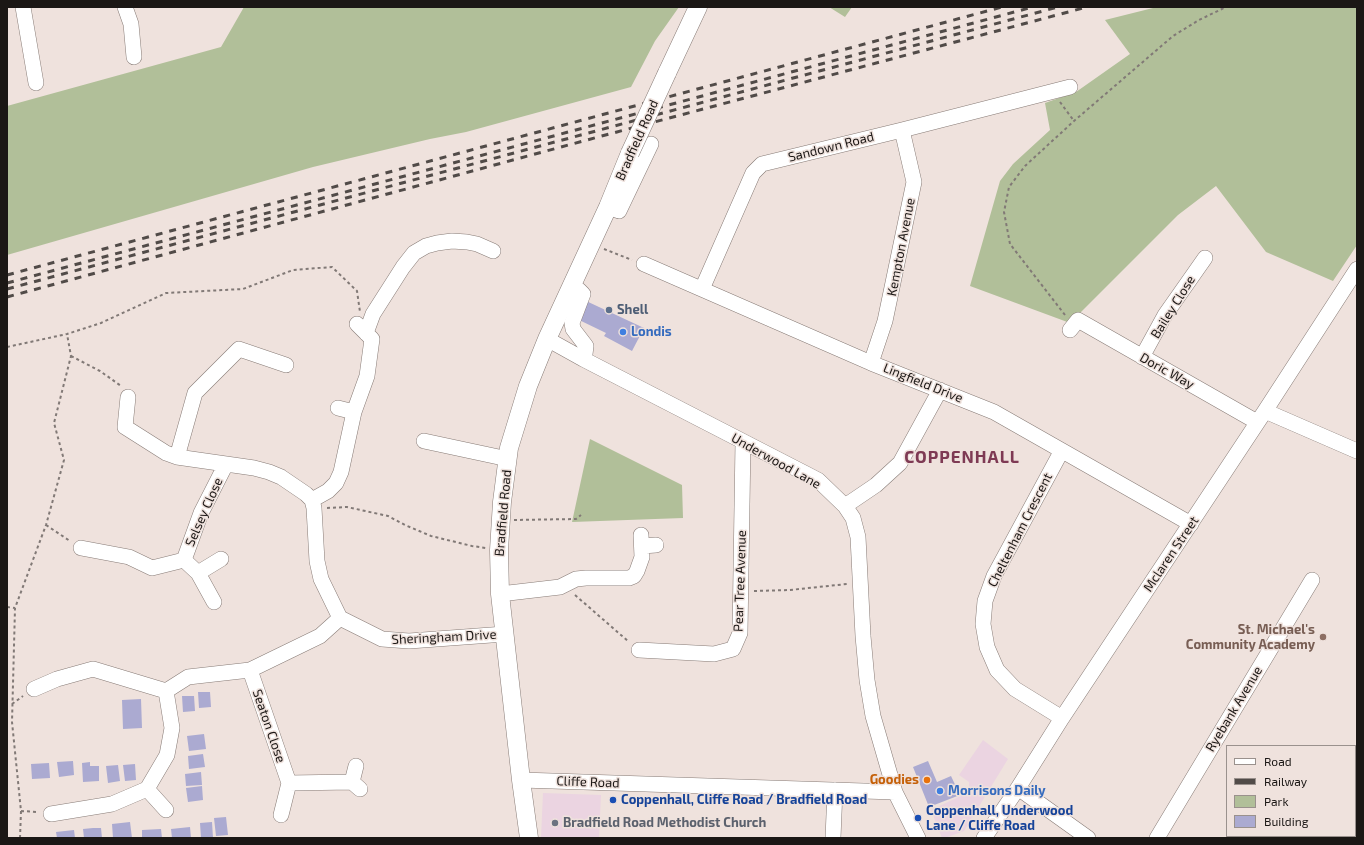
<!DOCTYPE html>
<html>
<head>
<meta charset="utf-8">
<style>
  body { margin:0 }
  #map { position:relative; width:1364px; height:845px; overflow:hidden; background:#efe2dd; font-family:"Exo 2",sans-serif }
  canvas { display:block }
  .frame { position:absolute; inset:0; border:8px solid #1b1715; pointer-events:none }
  .legend { position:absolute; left:1226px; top:745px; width:130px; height:92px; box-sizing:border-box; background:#efe2dd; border:1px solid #9a918d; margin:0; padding:5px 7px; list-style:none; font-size:12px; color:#1b1715 }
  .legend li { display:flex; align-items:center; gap:8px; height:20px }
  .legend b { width:20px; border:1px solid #9a918d }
</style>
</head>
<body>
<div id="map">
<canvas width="1364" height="845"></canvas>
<div class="frame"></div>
<ul class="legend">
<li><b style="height:5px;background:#fff"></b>Road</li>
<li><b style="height:5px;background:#514b48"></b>Railway</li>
<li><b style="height:11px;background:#b1bf99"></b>Park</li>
<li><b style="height:11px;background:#abaad1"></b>Building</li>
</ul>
</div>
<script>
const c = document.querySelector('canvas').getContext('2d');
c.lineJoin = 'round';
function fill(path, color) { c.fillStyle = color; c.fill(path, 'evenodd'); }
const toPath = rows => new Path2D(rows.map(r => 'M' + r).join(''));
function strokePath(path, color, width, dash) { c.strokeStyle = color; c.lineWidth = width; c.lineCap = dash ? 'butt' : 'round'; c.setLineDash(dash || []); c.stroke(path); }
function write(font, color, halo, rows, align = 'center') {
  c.font = font + ' "Exo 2",sans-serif'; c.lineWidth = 3; c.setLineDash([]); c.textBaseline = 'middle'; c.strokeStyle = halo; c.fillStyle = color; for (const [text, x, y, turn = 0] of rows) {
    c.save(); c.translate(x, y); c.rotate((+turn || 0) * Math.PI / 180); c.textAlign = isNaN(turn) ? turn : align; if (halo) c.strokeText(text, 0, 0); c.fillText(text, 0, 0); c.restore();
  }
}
fill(toPath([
  [983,740,1008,759,964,831,945,838,942,838,931,810,969,792,969,782,959,775],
  [543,793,601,795,599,838,541,838]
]), '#ebd4e1');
fill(toPath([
  [244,7,679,7,655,41,631,87,466,132,430,139,313,167,7,255,7,106,221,47],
  [829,7,852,7,845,17],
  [1157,7,1357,7,1357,245,1333,281,1266,252,1216,186,1178,215,1070,323,970,286,1000,181,1013,164,1050,130,1045,103,1076,92,1130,54,1105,20],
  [590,439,682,485,683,518,572,522]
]), '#b1bf99');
fill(toPath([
  [584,300,644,328,632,351,604,336,606,333,575,318],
  [198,692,210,692,211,707,199,708],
  [182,696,194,696,195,711,183,712],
  [141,699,142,728,123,729,122,700],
  [204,734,206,749,189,751,187,736],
  [203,754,205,767,189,769,188,756],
  [73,761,74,775,59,777,57,762],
  [928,761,937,782,951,776,960,795,929,807,913,767],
  [90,762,90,766,99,766,99,781,83,782,82,763],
  [49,763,50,778,32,779,31,764],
  [135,764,136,780,125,781,123,765],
  [118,765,120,781,108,783,106,766],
  [201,772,202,785,186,786,185,774],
  [202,786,203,800,188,802,186,788],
  [226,817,228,835,216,836,214,818],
  [130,822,132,838,113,838,112,824],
  [212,822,213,838,201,838,200,823],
  [190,827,191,838,172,838,171,829],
  [93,828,101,828,102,838,84,838,83,829],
  [161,829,162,838,142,838,142,830],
  [74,830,75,838,57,838,56,832]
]), '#abaad1');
const minor = toPath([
  [23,7,36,83],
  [125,7,131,24,134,57],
  [608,207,619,211,651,144],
  [644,264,871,363,994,412,1191,524],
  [571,287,579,290,583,294,572,323,573,329,586,346,585,354,583,359],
  [702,289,753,173,762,164,902,130,1070,87],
  [1070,330,1078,320,1257,422],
  [366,333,373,314,403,267,414,253,426,246,437,243,452,241,467,242,477,244,493,251],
  [547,339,583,359,818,480,845,506,853,518,858,537,863,636,867,680,873,716,895,792,918,838],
  [1142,357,1165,315,1205,258],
  [871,363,885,321,914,182,902,130],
  [128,397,125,427,166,453,177,457,254,468,269,472,281,477,306,494,312,500,314,508,317,561,321,579,340,618,382,639,409,641,505,634],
  [338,408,354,412],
  [1265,411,1357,451],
  [424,441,508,459],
  [1061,452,994,576,985,601,983,624,987,647,997,670,1015,689,1062,718],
  [177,457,195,393,239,349,286,365],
  [312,500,328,491,336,483,341,472,354,412,367,376,372,339,357,324],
  [845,506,876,485,900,463,940,390],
  [642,546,656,545],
  [81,548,129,557,152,568,184,560,201,513,226,464],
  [184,560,198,573,214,602],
  [198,573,221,559],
  [500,594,560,587,576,579,586,578,629,578,634,576,637,571,642,557,641,535],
  [639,650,714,654,733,649,740,633,743,442],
  [250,670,289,783,281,815],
  [34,689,57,679,93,669,166,691,188,677,250,670,320,636,340,618],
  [521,780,895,792],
  [352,782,356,766],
  [289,783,352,782,360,789],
  [1018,788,1088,838],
  [147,789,166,810],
  [51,814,112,804,147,789,167,755,172,728,166,691],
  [833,838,835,790],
  [984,838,1018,788,1062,718,1265,411,1357,269],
  [1157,838,1312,580]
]);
const major = toPath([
  [667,73,698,7],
  [529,838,521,780,500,594,499,550,502,502,509,448,528,386,547,339,608,207,630,153]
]);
strokePath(minor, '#877b76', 16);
strokePath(major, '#877b76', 19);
strokePath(toPath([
  [1060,102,1074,121],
  [604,249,632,260],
  [1065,315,1010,244,1004,212,1009,187,1025,166,1074,121,1173,36,1199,20,1226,7],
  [7,347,67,334,101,323,166,293,243,289,293,270,332,267,357,291,360,312],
  [71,356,100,371,121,386],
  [327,508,347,507,388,516,405,525,431,536,472,546,486,548],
  [514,520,576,519,581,515],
  [46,525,70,541],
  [754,591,790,590,847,584],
  [575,595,629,642],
  [7,607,15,608],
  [12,704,23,696],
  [21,811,38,812],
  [20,838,21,811,12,722,15,608,46,525,64,460,54,423,71,356,67,334]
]), '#817976', 2, [3, 3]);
strokePath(minor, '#fff', 15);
strokePath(major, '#fff', 18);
strokePath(toPath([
  [7,275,1002,7],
  [7,283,1033,7],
  [7,289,1058,7],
  [7,297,598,137,1087,7]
]), '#514b48', 3, [7, 7]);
const majorBridge = toPath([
  [630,153,667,73]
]);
strokePath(majorBridge, '#877b76', 19, []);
strokePath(majorBridge, '#fff', 18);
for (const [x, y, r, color] of [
  [609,310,4,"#5c6f8a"],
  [623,332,4,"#3f7fe0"],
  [1323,637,4,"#8d6e63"],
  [927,780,4,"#e8710a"],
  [940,791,4,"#3f7fe0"],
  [613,800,4,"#1a4fb4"],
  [918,818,4,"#1a4fb4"],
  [555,823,4,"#6b7280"]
]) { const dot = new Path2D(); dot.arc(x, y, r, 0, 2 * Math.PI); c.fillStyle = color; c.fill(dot); strokePath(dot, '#efe2dd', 1.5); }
write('13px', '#1b1715', '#efe2dd', [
  ["Bradfield Road",637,140,-66],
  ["Sandown Road",831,147,-14],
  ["Kempton Avenue",901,247,-79],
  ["Bailey Close",1173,307,-58],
  ["Doric Way",1167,371,29],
  ["Lingfield Drive",923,383,22],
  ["Underwood Lane",776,461,29],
  ["Selsey Close",204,512,-66],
  ["Bradfield Road",503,513,-85],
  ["Cheltenham Crescent",1020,530,-63],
  ["Mclaren Street",1171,554,-56],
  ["Pear Tree Avenue",740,581,-88],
  ["Sheringham Drive",444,637,-3],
  ["Ryebank Avenue",1234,709,-59],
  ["Seaton Close",269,726,71],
  ["Cliffe Road",588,782,2]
]);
write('bold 13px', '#4e5e75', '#efe2dd', [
  ["Shell",617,310]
], 'left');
write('bold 13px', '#366cbe', '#efe2dd', [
  ["Londis",631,332],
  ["Morrisons Daily",948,791]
], 'left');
write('bold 13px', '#785e54', '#efe2dd', [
  ["St. Michael's",1315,630],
  ["Community Academy",1315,645]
], 'right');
write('bold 13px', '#c56008', '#efe2dd', [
  ["Goodies",919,780]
], 'right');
write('bold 13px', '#164399', '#efe2dd', [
  ["Coppenhall, Cliffe Road / Bradfield Road",621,800],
  ["Coppenhall, Underwood",926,811],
  ["Lane / Cliffe Road",926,826]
], 'left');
write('bold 13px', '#5b616d', '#efe2dd', [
  ["Bradfield Road Methodist Church",563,823]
], 'left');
c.letterSpacing = '1px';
write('bold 17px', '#7e3a54', '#efe2dd', [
  ["COPPENHALL",962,457]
]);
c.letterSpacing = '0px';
</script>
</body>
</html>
